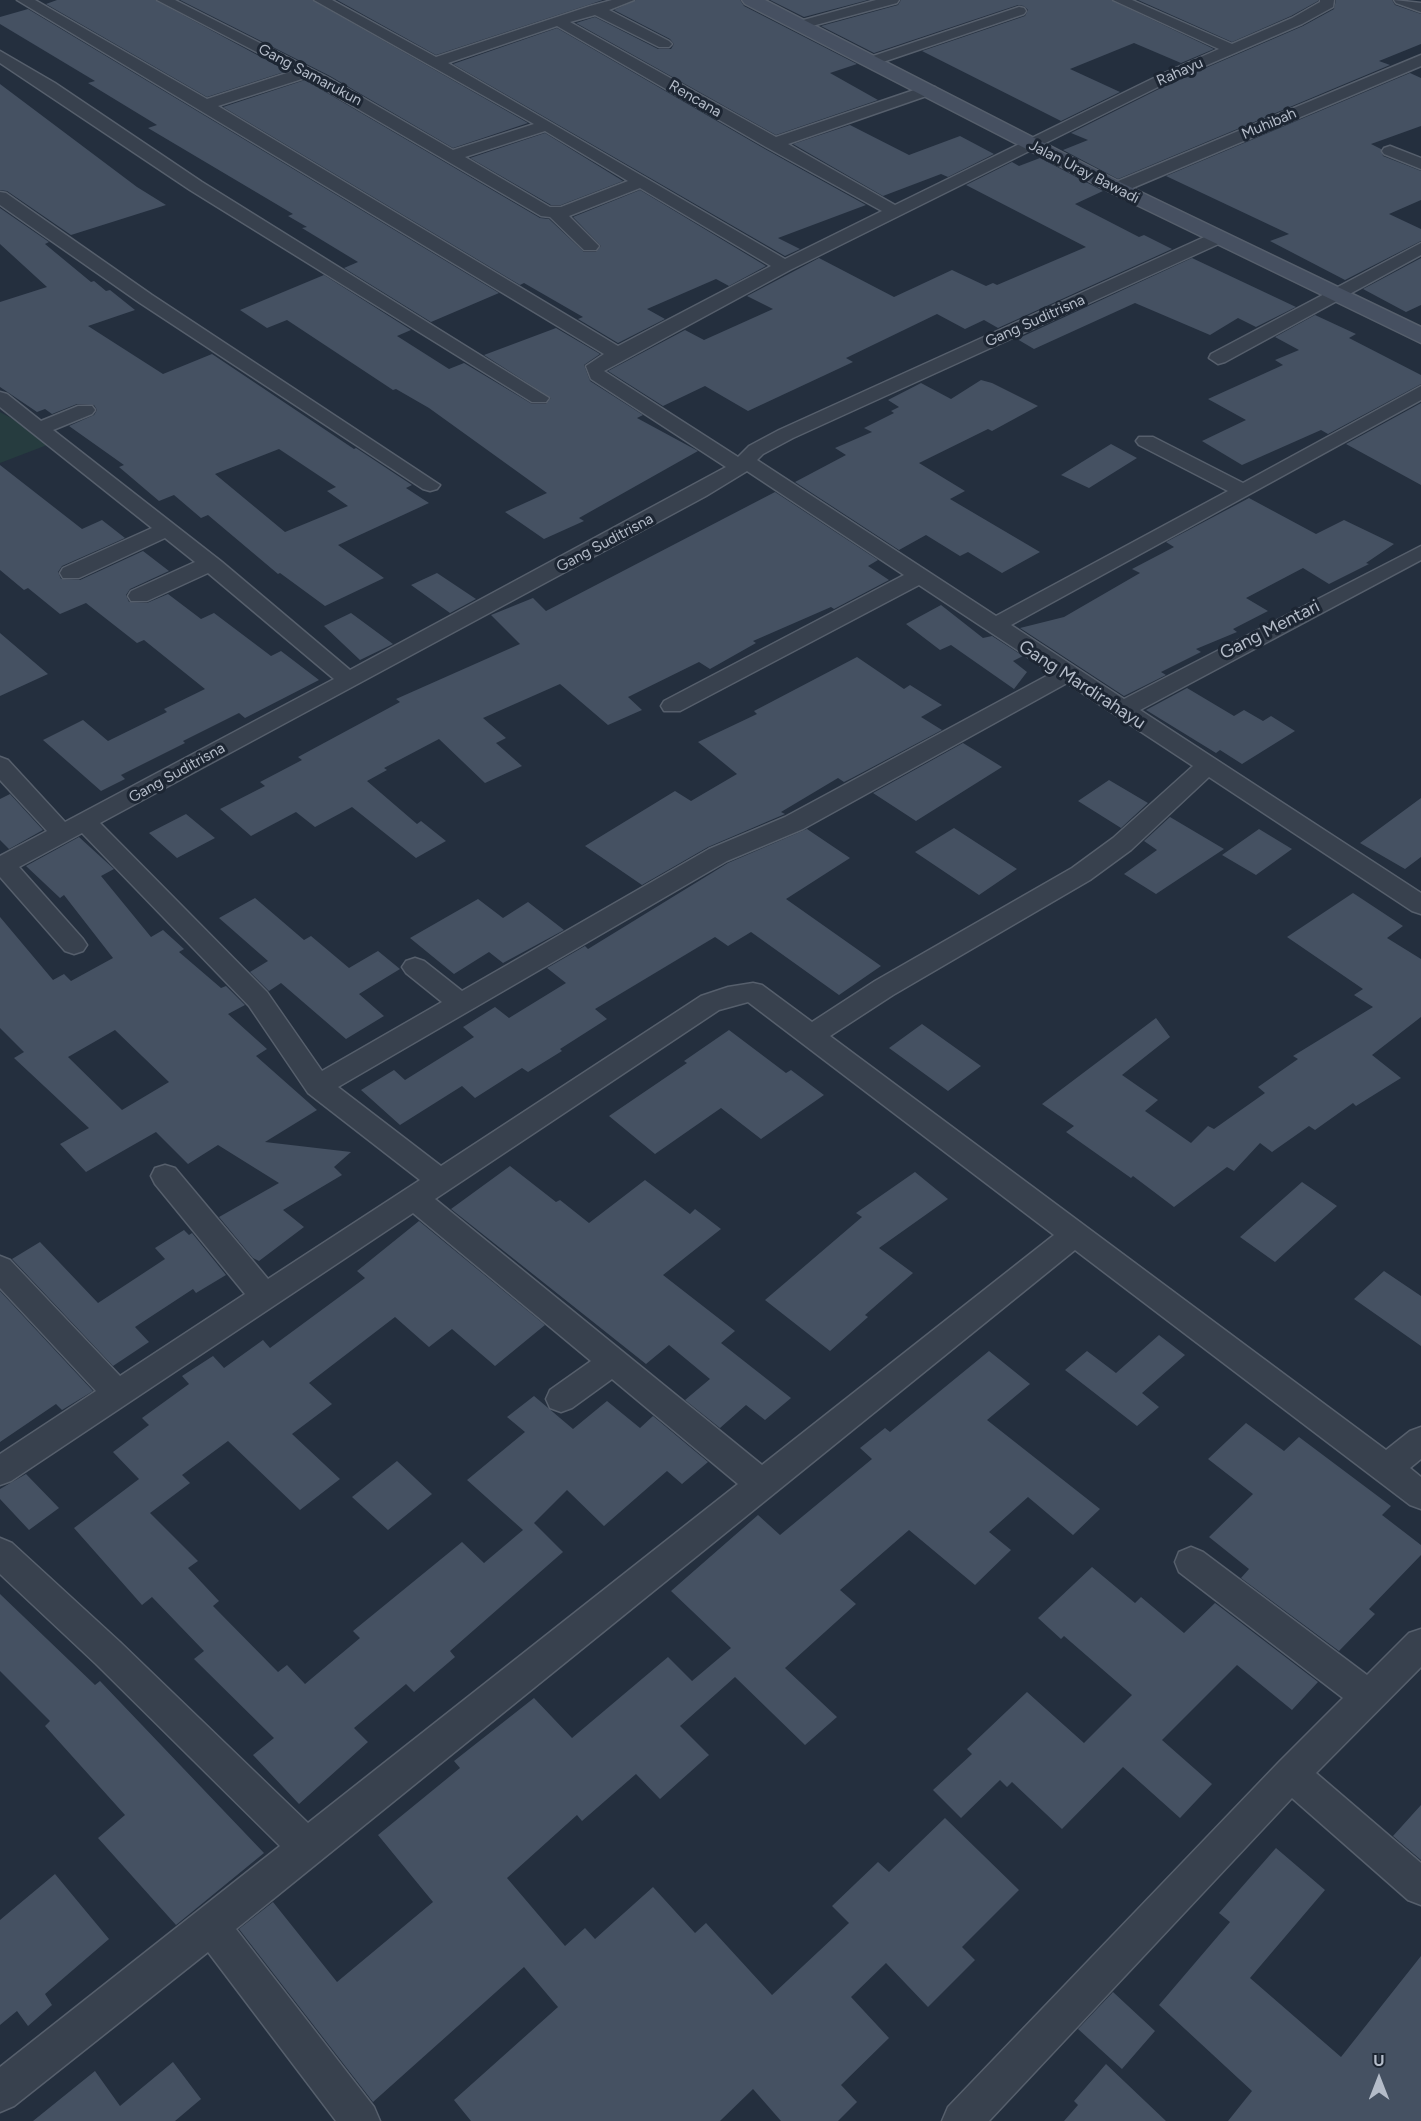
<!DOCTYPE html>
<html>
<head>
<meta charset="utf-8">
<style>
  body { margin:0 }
  #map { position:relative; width:1421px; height:2121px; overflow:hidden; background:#242f3e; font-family:Figtree,sans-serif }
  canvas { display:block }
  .north { position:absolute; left:1349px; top:2049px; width:60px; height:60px; -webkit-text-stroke:4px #1d2633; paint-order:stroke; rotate:0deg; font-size:16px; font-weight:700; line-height:24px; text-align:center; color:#b4bcc9 }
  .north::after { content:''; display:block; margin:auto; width:21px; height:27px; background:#b4bcc9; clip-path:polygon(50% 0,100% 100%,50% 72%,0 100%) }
</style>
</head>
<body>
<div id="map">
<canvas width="1421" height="2121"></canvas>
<div class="north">U</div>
</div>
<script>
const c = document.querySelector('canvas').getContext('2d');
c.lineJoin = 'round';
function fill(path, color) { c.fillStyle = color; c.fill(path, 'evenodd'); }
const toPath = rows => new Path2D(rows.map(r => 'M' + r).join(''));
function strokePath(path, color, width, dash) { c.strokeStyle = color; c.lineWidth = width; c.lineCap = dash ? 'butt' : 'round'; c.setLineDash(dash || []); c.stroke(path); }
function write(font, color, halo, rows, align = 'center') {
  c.font = font + ' Figtree,sans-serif'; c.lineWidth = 6; c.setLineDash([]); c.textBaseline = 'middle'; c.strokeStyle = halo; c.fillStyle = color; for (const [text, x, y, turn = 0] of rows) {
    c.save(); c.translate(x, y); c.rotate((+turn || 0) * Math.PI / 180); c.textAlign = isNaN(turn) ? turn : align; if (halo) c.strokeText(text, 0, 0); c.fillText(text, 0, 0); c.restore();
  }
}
fill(toPath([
  [0,412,55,442,0,463]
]), '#263c3f');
fill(toPath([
  [57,0,155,0,287,71,207,97,46,4],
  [180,0,312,0,528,123,453,148,330,76],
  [337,0,603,0,436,55],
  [636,0,740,0,744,6,857,64,830,73,878,100,776,135,576,23,595,17,658,49,671,49,674,44,670,39,614,10],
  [770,0,868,0,804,17],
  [901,0,1111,0,1214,49,1181,63,1134,43,1070,69,1120,92,1061,121,922,51,1025,16,1028,10,1024,6,1018,5,874,53,821,26,898,5],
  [1138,0,1318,0,1318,1,1291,16,1232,42],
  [1336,0,1392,0,1395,5,1421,14,1421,44,1379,61,1390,65,1118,179,1063,150,1088,140,1071,133,1171,83,1303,26,1334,9],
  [28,9,499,293,431,322,344,268,358,262,302,228,307,227,288,216,293,214,148,128,157,125,88,83,95,81,0,24,0,17],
  [557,28,765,149,866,205,778,238,800,249,785,256,453,64],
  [1410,73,1421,78,1421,126,1371,144,1381,149,1383,156,1421,171,1421,200,1389,214,1421,229,1421,241,1345,280,1270,241,1289,234,1166,176],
  [305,80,540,218,549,219,584,252,596,252,601,246,573,217,640,190,766,266,729,286,716,279,647,309,665,319,618,343,578,319,583,317,524,283,520,285,223,107],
  [0,84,137,187,166,205,71,235,7,191,0,190],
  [850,125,909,155,960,136,994,154,948,177,941,174,883,196,793,144],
  [545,133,623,181,561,205,551,205,470,158],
  [1040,158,1103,191,1075,204,1139,237,1144,235,1172,249,998,328,984,320,965,329,937,314,846,358,853,362,748,411,705,386,663,406,608,371,685,330,704,340,773,309,747,296,819,258,894,297,952,270,986,286,993,283,997,285,1086,247,966,185,1012,162,1019,166],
  [0,208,49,242,45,244,91,282,94,281,106,291,110,290,135,310,88,326,163,374,212,354,354,449,356,448,412,485,406,488,429,503,338,545,384,578,325,606,280,573,278,574,208,515,201,518,174,495,159,501,119,467,124,465,69,426,94,415,97,410,94,405,77,404,52,414,45,409,37,412,0,387,0,302,47,287,0,244],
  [279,449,336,487,327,491,348,506,285,532,215,474],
  [1192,258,1296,307,1256,327,1238,318,1210,335,1135,303,1034,349,1017,339],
  [1421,258,1421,305,1406,312,1363,289],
  [324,275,411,330,397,336,449,369,464,363,532,404,546,404,551,398,484,355,556,328,600,354,584,365,590,381,643,415,637,418,698,451,579,518,584,521,544,539,505,512,547,493,429,408,396,389,393,390,287,320,267,328,240,310],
  [1315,315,1356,334,1349,338,1421,375,1421,384,1328,434,1321,430,1242,465,1202,441,1246,420,1208,399,1283,365,1275,360,1299,350,1275,337],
  [981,380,992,383,1038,406,992,431,988,429,919,463,965,491,950,499,1040,552,1002,573,968,552,960,556,926,535,899,550,795,482,846,455,835,448,872,432,864,428,894,413,891,411,899,407,888,400,921,383,951,399],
  [1421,403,1421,485,1346,444],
  [1111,444,1137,458,1089,488,1061,475],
  [0,465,82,529,102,520,125,538,62,566,58,572,61,579,80,580,143,551,169,571,130,589,126,595,129,602,147,603,168,594,201,619,214,613,271,656,281,651,319,680,245,718,239,713,183,741,185,743,121,775,125,779,101,791,43,740,83,720,108,741,167,712,164,709,205,689,144,640,137,643,86,603,60,614,28,588,24,590,0,570],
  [775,492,878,560,868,566,889,580,834,609,831,607,753,641,756,643,710,669,699,662,628,697,642,710,608,725,560,684,483,718,506,738,496,743,522,766,485,783,439,739,384,768,387,770,367,781,417,824,421,821,446,841,416,858,352,807,315,827,296,812,251,836,220,809,265,786,260,782,302,760,298,757,400,702,396,699,520,644,491,615,533,598,546,611],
  [1249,498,1316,534,1344,520,1394,544,1366,563,1369,564,1329,584,1303,568,1246,598,1268,611,1233,629,1237,632,1196,649,1201,652,1161,672,1166,675,1124,696,1020,628,1064,617,1140,573,1132,569,1174,547,1166,542],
  [437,573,476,599,450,613,411,585],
  [941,605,983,638,992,636,1023,656,1013,661,1027,672,1014,689,951,645,940,650,906,624],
  [351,613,393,644,360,660,324,626],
  [0,633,48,674,0,696],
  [857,657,904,689,910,685,942,705,921,717,942,730,852,778,844,782,838,778,781,812,785,814,708,847,642,885,585,846,675,791,691,801,737,774,698,742,757,714,754,711],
  [1187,688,1234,716,1244,710,1263,721,1271,716,1295,731,1242,764,1220,750,1216,753,1146,710],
  [963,743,1002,767,916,821,873,793],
  [1109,780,1148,803,1121,828,1078,801],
  [10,794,43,830,9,849,0,840,0,799],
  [1421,798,1421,857,1405,869,1360,843],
  [186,814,215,838,177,858,149,833],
  [1170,817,1224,849,1156,894,1124,874,1157,850,1144,841],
  [954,828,1017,869,979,895,915,852],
  [807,829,850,858,786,899,881,966,839,995,751,932,728,946,715,937,595,1009,607,1019,560,1049,562,1051,528,1072,522,1068,475,1098,462,1086,400,1125,361,1090,394,1070,405,1080,474,1037,463,1027,495,1007,509,1018,566,983,547,968,585,946,588,949,728,863],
  [1259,829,1292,849,1256,875,1222,855],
  [79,837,114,869,101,876,151,937,163,930,184,949,179,952,221,988,226,986,245,1005,228,1014,267,1049,256,1056,317,1110,265,1142,351,1152,334,1167,342,1175,283,1210,304,1227,259,1261,253,1258,219,1217,279,1183,218,1145,188,1164,156,1132,86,1172,60,1144,89,1128,14,1058,24,1052,0,1028,0,917,53,980,64,974,71,981,113,958,64,895,60,898,26,866],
  [115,1030,169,1082,122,1110,68,1057],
  [1353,893,1403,926,1387,938,1421,959,1421,1017,1372,1055,1401,1078,1356,1106,1353,1103,1315,1130,1309,1126,1272,1152,1260,1143,1234,1171,1227,1167,1174,1207,1133,1176,1131,1178,1066,1132,1074,1126,1042,1104,1156,1018,1170,1037,1122,1075,1158,1100,1145,1111,1191,1143,1208,1126,1214,1129,1265,1093,1258,1087,1298,1059,1293,1056,1373,1007,1354,995,1363,989,1287,937],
  [255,898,304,940,311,936,349,968,378,951,400,969,359,994,384,1016,346,1039,281,983,269,991,250,972,268,961,219,918],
  [478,899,503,918,528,902,564,930,503,963,489,952,454,974,410,938],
  [922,1024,981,1066,948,1091,889,1048],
  [729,1030,786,1073,791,1070,824,1095,761,1139,721,1108,655,1154,609,1116,687,1063,684,1061],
  [510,1166,556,1202,560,1200,589,1223,645,1180,690,1214,695,1209,721,1229,663,1275,735,1331,721,1343,791,1398,765,1420,746,1405,720,1428,685,1400,710,1379,669,1345,646,1364,451,1209],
  [915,1172,948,1199,879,1248,913,1273,865,1315,868,1317,830,1351,765,1300,862,1217,856,1213],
  [1302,1182,1337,1206,1275,1262,1240,1237],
  [419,1221,545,1325,495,1366,452,1329,429,1347,395,1317,309,1383,332,1404,292,1434,340,1479,300,1510,228,1441,182,1475,190,1483,150,1513,198,1561,188,1568,219,1601,213,1606,278,1672,287,1665,305,1684,360,1638,353,1631,462,1542,484,1563,523,1530,467,1480,525,1432,507,1417,534,1396,573,1429,607,1401,640,1428,653,1416,708,1462,682,1484,667,1471,604,1526,567,1490,534,1523,563,1552,450,1651,455,1657,414,1692,406,1684,354,1728,368,1742,299,1804,253,1755,274,1738,194,1659,204,1651,152,1597,142,1605,74,1528,139,1479,113,1452,149,1425,142,1418,189,1384,182,1376,213,1356,224,1368,263,1340,270,1348,365,1278,357,1271],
  [184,1230,189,1235,192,1233,226,1275,196,1293,193,1289,135,1327,149,1342,113,1366,12,1259,40,1242,98,1303,165,1259,155,1248],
  [1384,1271,1421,1296,1421,1346,1354,1299],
  [0,1291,93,1391,62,1410,56,1404,0,1442],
  [1159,1335,1185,1355,1142,1393,1159,1407,1137,1426,1065,1370,1087,1351,1116,1373],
  [989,1351,1030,1384,987,1420,1100,1509,1073,1535,1028,1497,989,1532,1011,1550,975,1585,909,1530,840,1590,856,1604,785,1668,837,1717,805,1745,735,1677,680,1726,709,1755,660,1799,636,1774,582,1821,577,1815,507,1878,565,1946,585,1928,595,1939,653,1887,695,1933,706,1923,772,1995,849,1923,832,1906,878,1862,889,1872,945,1818,1019,1890,962,1947,975,1960,928,2007,886,1963,851,1997,889,2038,841,2085,857,2102,838,2121,781,2121,753,2089,720,2121,471,2121,454,2100,558,2007,524,1967,373,2102,239,1929,273,1902,337,1982,433,1902,378,1835,460,1768,454,1761,534,1698,572,1738,668,1657,692,1681,731,1648,671,1591,758,1515,780,1535,872,1459,860,1448,885,1428,890,1432],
  [1246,1423,1284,1451,1299,1437,1391,1506,1382,1515,1421,1545,1421,1555,1369,1609,1375,1614,1339,1651,1241,1578,1249,1569,1209,1537,1253,1494,1208,1459],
  [397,1461,432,1494,388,1530,352,1497],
  [26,1474,59,1508,29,1530,0,1499,0,1489],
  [1092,1567,1135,1603,1141,1597,1184,1633,1215,1603,1318,1682,1292,1710,1237,1665,1162,1740,1212,1784,1180,1818,1123,1767,1062,1829,1012,1782,1007,1787,1000,1780,961,1818,933,1790,972,1754,967,1749,1027,1692,1084,1743,1132,1695,1064,1636,1061,1639,1038,1618],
  [0,1594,95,1685,100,1681,264,1853,176,1925,98,1838,125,1815,45,1726,50,1721,0,1671],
  [1421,1805,1421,1860,1393,1836],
  [1276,1848,1325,1890,1250,1978,1341,2057,1421,1956,1421,2121,1228,2121,1252,2091,1159,2005,1230,1922,1219,1913],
  [55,1874,109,1939,45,1994,52,2005,28,2026,17,2011,0,2025,0,1920],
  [1113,1992,1155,2031,1122,2069,1078,2029],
  [173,2062,201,2099,175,2121,33,2121,95,2071,120,2106],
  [1106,2064,1166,2121,1064,2121,1078,2105,1074,2101]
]), '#455162');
const street = toPath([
  [17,0,35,0,207,99,293,71,157,0,175,0,329,78,453,150,534,124,314,0,332,0,436,57,590,6,612,0,634,0,609,10,669,41,672,44,669,47,659,47,595,15,570,22,776,137,923,87,935,87,937,90,935,93,788,144,895,205,1160,75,1219,49,1113,0,1132,0,1232,44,1292,18,1320,2,1320,0,1334,0,1333,7,1302,24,1170,81,790,270,604,371,738,457,749,446,779,430,1211,234,1223,234,1226,238,1223,242,793,438,763,454,757,460,996,616,1228,491,1139,445,1136,441,1139,437,1153,437,1243,483,1421,386,1421,400,1011,625,1124,699,1421,546,1421,560,1140,710,1421,893,1421,914,1412,911,1209,777,1131,850,1090,880,893,995,830,1036,1386,1450,1410,1431,1421,1427,1421,1459,1410,1468,1421,1477,1421,1509,1410,1505,1075,1250,236,1929,374,2107,380,2121,336,2121,208,1952,14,2106,0,2112,0,2067,280,1846,96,1664,0,1574,0,1538,12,1543,120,1642,308,1823,738,1484,612,1379,572,1408,561,1412,550,1408,546,1399,550,1390,591,1361,413,1213,11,1481,0,1485,0,1454,96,1391,0,1288,0,1256,10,1260,120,1376,245,1294,155,1184,151,1176,155,1168,165,1165,175,1168,268,1279,420,1180,308,1093,249,1006,82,833,19,867,83,939,87,945,83,951,74,954,65,951,0,877,0,856,47,831,0,780,0,757,8,760,65,822,334,679,208,573,147,601,131,601,128,596,131,591,195,562,165,538,79,578,63,578,60,573,63,568,152,528,0,407,0,392,7,394,41,421,78,406,92,406,95,410,92,414,53,430,222,562,350,670,726,467,591,379,586,366,604,354,17,0],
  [557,26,766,147,882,211,785,259,448,63,557,26],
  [305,78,541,216,550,217,584,250,596,250,599,246,569,216,640,188,771,266,618,346,218,106,305,78],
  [545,131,628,181,561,207,550,207,465,157,545,131],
  [747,471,904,575,664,701,661,706,664,711,680,711,919,585,1052,673,785,817,709,849,462,991,424,961,415,958,406,961,402,967,406,973,442,1002,322,1071,267,992,100,823,706,496,747,471],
  [1067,683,1193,766,1113,838,1072,868,875,981,812,1022,762,985,753,983,728,987,701,996,441,1166,338,1087,727,861,803,829,1067,683],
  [748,1002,1054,1235,762,1465,435,1199,719,1010,748,1002],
  [876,0,899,0,897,3,801,29,794,25,796,22,876,0],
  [1394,0,1421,3,1421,12,1396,3,1394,0],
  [1019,7,1024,8,1026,11,1024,14,877,64,867,64,864,61,867,58,1019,7],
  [0,51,55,83,202,182,549,398,546,402,532,402,190,190,0,63,0,51],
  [1421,55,1421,66,1123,192,1111,192,1109,188,1111,184,1421,55],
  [1390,146,1421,158,1421,169,1384,154,1382,151,1384,148,1390,146],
  [0,192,6,193,152,295,440,485,437,489,430,491,423,489,140,303,0,205,0,192],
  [1421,243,1421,255,1225,362,1218,364,1209,358,1211,354,1421,243],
  [1191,1547,1203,1552,1367,1675,1409,1633,1421,1629,1421,1667,1316,1773,1421,1863,1421,1905,1408,1900,1292,1798,989,2121,942,2121,948,2107,1279,1762,1343,1698,1179,1572,1175,1562,1179,1552,1191,1547]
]);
const secondary = toPath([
  [742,0,765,0,1124,184,1421,327,1421,343,1110,192,745,4,742,0]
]);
strokePath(street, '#565f6c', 3);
strokePath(secondary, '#565f6c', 3);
fill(street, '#38414e');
fill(secondary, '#465061');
write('15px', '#b4bcc9', '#1d2633', [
  ["Rahayu",1180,72,-24],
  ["Gang Samarukun",310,75,28],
  ["Rencana",695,99,30],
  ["Muhibah",1269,124,-23],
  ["Jalan Uray Bawadi",1084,172,27],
  ["Gang Suditrisna",1035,321,-24],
  ["Gang Suditrisna",605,543,-28],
  ["Gang Suditrisna",177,773,-29]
]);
write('18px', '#b4bcc9', '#1d2633', [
  ["Gang Mentari",1270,630,-27],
  ["Gang Mardirahayu",1082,685,33]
]);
</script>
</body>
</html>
